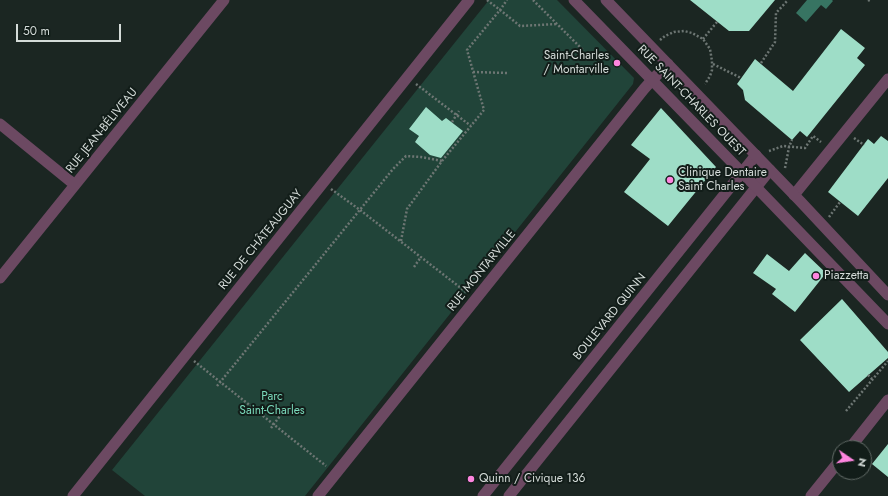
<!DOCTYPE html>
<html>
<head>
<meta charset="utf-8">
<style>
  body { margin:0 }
  #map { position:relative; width:888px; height:496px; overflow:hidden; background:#1b2622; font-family:Jost,sans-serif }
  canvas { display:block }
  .north { position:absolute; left:832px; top:440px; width:40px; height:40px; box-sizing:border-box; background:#121d19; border:1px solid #606965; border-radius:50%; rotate:103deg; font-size:11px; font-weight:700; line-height:16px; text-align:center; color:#d4dbd8 }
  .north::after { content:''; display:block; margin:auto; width:14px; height:18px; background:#fe85df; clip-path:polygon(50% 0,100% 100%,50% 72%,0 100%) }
  .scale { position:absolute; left:16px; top:24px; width:105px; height:18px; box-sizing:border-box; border:2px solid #d4dbd8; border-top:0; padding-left:5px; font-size:12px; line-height:14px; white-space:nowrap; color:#d4dbd8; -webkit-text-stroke:3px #121d19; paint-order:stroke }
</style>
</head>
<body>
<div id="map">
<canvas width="888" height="496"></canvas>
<div class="north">N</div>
<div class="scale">50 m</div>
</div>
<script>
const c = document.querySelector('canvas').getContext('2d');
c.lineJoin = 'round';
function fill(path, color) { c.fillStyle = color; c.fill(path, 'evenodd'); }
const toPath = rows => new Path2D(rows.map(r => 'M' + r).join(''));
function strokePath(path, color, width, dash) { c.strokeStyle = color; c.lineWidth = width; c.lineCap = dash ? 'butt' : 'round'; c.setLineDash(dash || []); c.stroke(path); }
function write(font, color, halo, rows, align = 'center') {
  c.font = font + ' Jost,sans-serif'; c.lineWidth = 4; c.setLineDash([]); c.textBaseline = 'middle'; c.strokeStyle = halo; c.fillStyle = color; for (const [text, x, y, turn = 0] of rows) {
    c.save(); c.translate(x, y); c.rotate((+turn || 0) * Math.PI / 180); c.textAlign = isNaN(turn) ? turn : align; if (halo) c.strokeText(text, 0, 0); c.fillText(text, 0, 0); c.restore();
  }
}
fill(toPath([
  [489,0,557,0,634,78,633,84,305,496,145,496,112,470]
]), '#214439');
fill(toPath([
  [807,0,832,0,833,1,826,9,821,5,806,22,796,13]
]), '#377462');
fill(toPath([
  [690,0,775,0,749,31,729,31],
  [841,29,865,48,857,58,865,65,807,137,800,131,792,140,745,100,743,90,737,84,755,59,793,91],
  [426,107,442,121,446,118,463,131,441,158,430,155,415,142,419,136,409,129],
  [661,108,716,167,668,226,624,192,650,159,631,145],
  [881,136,888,141,888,178,858,216,828,192,868,139,874,144],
  [805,253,826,273,795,312,772,294,776,289,753,273,767,254,789,271],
  [842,299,888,352,888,358,849,392,800,340],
  [888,444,888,477,872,464]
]), '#9eddc7');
strokePath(toPath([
  [487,0,500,10,507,0],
  [533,0,584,51],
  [868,0,870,1],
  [703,39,717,22],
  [660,40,665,36,674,32,684,31,692,33,703,39,710,49,712,61,712,70,710,76,705,84],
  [761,63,775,42,776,13,788,0],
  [713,64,741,78],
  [473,72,508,73],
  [416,84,471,126],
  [452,122,459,111],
  [854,138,864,145],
  [769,151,783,146,805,148,813,136,821,142],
  [785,168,787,158,789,147,792,140],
  [331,189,360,210,466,292],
  [829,217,840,202],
  [401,241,407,209,442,161,484,110,467,50,500,10,520,26,557,24],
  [414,267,421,257],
  [194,361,326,466],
  [868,375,872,379],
  [217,386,393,169,406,156,421,157,442,161],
  [846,411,888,361],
  [271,428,283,412]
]), '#6d7673', 2.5, [2, 2]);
strokePath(toPath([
  [0,124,75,185],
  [794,195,888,79],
  [0,278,224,0],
  [850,448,888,400],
  [73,496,469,0],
  [318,496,644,89,652,80,668,64],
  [483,496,756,155],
  [509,496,770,170],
  [811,496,840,460]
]), '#6c4962', 11);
strokePath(toPath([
  [574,0,756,187,888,324],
  [606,0,800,201,888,295]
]), '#6c4962', 11);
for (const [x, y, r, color] of [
  [617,63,4,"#fe85df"],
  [670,180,4,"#fe85df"],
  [816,276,4,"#fe85df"],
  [471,479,4,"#fe85df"]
]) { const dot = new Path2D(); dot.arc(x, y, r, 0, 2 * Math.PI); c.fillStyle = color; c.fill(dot); strokePath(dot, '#121d19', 1.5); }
write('12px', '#d4dbd8', '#121d19', [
  ["Saint-Charles",609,56,"right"],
  ["/ Montarville",609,70,"right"],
  ["Clinique Dentaire",678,173],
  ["Saint Charles",678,187],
  ["Piazzetta",824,276],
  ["Quinn / Civique 136",479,479]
], 'left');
write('12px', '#d4dbd8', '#121d19', [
  ["RUE SAINT-CHARLES OUEST",691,101,46],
  ["RUE JEAN-BÉLIVEAU",102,131,-51],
  ["RUE DE CHÂTEAUGUAY",261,240,-51],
  ["RUE MONTARVILLE",482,271,-51],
  ["BOULEVARD QUINN",610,317,-51]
]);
write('12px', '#7ad8ba', '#121d19', [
  ["Parc",272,397],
  ["Saint-Charles",272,411]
]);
</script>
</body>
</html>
